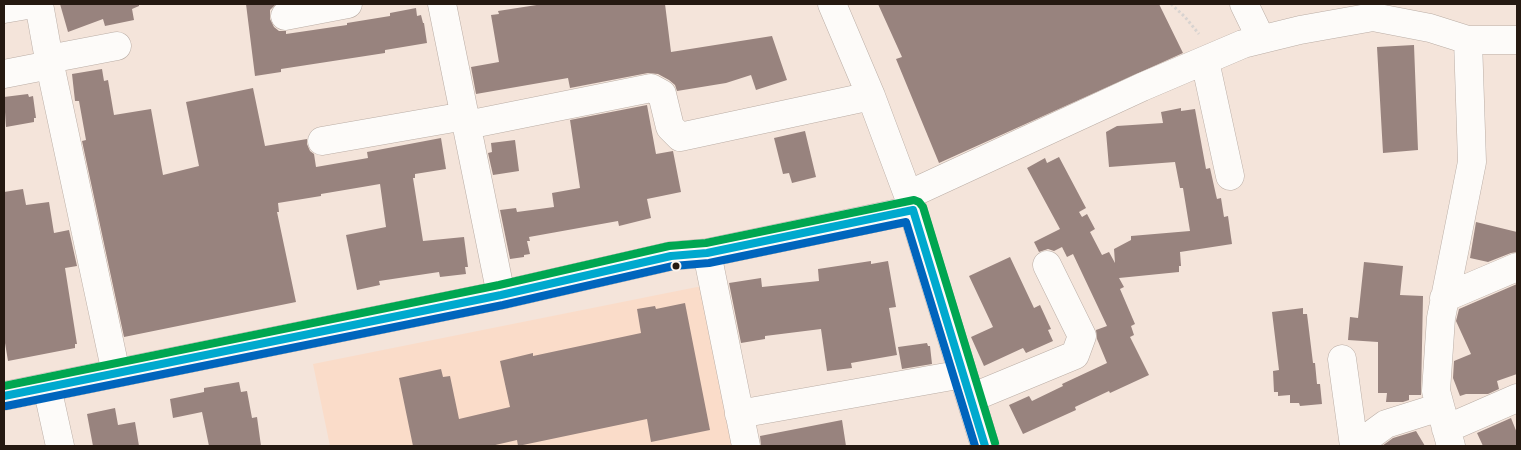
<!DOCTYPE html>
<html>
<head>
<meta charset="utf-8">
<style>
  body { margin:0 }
  #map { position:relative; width:1521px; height:450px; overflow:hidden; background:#f4e4da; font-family:Mulish,sans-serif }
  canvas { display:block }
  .frame { position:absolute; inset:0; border:5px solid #251911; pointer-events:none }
</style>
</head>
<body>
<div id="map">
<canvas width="1521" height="450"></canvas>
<div class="frame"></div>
</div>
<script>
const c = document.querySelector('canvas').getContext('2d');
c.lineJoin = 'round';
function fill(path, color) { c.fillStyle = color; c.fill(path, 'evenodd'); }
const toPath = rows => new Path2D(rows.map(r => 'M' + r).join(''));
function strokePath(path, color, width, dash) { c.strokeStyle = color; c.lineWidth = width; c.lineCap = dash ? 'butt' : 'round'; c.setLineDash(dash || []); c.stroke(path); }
fill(toPath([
  [707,285,739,446,330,446,313,364]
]), '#fadcc9');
fill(toPath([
  [60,4,139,4,139,6,132,9,134,20,105,26,103,19,68,32],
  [246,4,276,4,270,10,270,19,274,27,279,31,286,31,286,34,347,25,347,23,390,16,390,13,416,8,417,16,421,15,423,23,424,23,427,43,385,50,385,53,281,69,281,72,255,76],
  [543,4,665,4,671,52,772,36,787,80,756,90,751,75,726,83,677,91,675,85,669,80,658,74,648,73,570,88,568,78,476,94,471,67,499,62,491,15,499,14,498,11],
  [878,4,1159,4,1183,53,939,163,896,59,902,57],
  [1414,45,1418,150,1383,153,1377,47],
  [102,69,104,81,108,80,114,115,151,109,163,175,199,166,186,102,253,88,265,146,307,139,307,144,310,151,314,154,316,167,368,158,367,152,441,138,446,169,415,174,415,178,413,178,423,241,464,237,468,267,465,267,466,274,440,277,439,272,379,281,380,285,357,290,346,235,386,227,380,184,321,194,321,196,278,203,279,212,277,212,296,302,124,337,82,141,86,140,79,101,75,101,72,74],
  [28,94,29,97,33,96,36,118,34,118,34,122,6,127,4,97],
  [647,105,656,154,673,151,681,192,647,199,651,218,619,226,618,221,529,237,530,241,527,241,530,254,524,255,524,257,510,259,500,210,516,208,517,212,554,207,552,193,580,188,570,120],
  [1181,108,1181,111,1195,109,1206,169,1210,168,1216,195,1217,199,1221,198,1224,217,1228,216,1232,244,1180,252,1181,266,1179,266,1179,272,1119,278,1124,287,1120,289,1135,324,1131,326,1134,335,1130,337,1149,375,1110,393,1109,391,1075,407,1076,410,1023,434,1009,405,1029,396,1032,401,1063,386,1062,384,1107,363,1097,339,1096,330,1107,326,1073,254,1067,257,1062,247,1054,251,1048,249,1039,252,1034,242,1060,229,1027,168,1045,158,1047,163,1059,157,1086,208,1079,212,1082,217,1087,214,1095,229,1090,232,1102,255,1109,252,1115,263,1114,249,1131,240,1131,236,1190,231,1183,188,1180,188,1175,162,1109,167,1106,132,1117,126,1163,123,1161,112],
  [805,131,816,177,792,183,789,173,783,174,774,138],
  [515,140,519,171,493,175,488,153,492,152,491,143],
  [23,189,26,205,49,202,54,233,69,230,77,266,65,268,77,344,75,344,75,348,8,361,4,337,4,192],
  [1476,222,1517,232,1517,252,1511,253,1488,262,1470,258],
  [1010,257,1034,308,1040,305,1051,329,1048,330,1053,341,1026,353,1023,348,984,366,971,337,993,327,969,276],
  [871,261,871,264,888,261,896,307,889,308,897,355,851,363,852,368,827,371,821,329,765,336,765,339,741,343,729,283,761,278,762,287,819,281,818,269],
  [1364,262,1403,266,1400,295,1423,296,1421,395,1409,395,1409,400,1403,402,1386,402,1387,393,1378,393,1378,342,1348,340,1350,317,1358,318],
  [1517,284,1517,374,1497,381,1499,389,1488,394,1466,394,1460,396,1453,378,1454,361,1471,354,1456,321,1459,309],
  [685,303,710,430,651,442,647,419,518,446,517,440,491,446,413,446,399,378,441,369,443,377,450,376,459,419,510,407,500,361,533,353,533,356,641,333,637,309,655,306,656,309],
  [1303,308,1303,314,1307,314,1313,363,1315,363,1317,384,1320,384,1322,404,1300,406,1299,403,1290,403,1290,395,1278,396,1278,392,1274,392,1273,371,1279,370,1272,312],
  [927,343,928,346,930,346,932,364,902,369,898,347],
  [239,382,241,392,247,391,252,418,257,417,261,446,209,446,202,412,173,418,170,399,204,392,204,388],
  [115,408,118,425,135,422,139,446,93,446,87,414],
  [1511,418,1517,433,1517,446,1483,446,1477,433],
  [842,420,846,446,761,446,760,436],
  [1416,431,1425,446,1382,446,1393,438]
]), '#98837e');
const minor = toPath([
  [39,4,50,65,116,373],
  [442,4,501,295],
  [832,4,871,96,908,195,985,446],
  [1244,4,1261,39],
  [4,9,33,4],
  [285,16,348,4],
  [49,59,117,46],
  [1205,61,1230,176],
  [4,74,50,65],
  [467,125,651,88,662,94,670,127,680,137,871,96],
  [322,141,465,116],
  [908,195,1142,87,1243,44,1300,30,1373,17,1430,28,1468,40,1517,40],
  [707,253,746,446],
  [1444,298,1517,267],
  [1342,359,1354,446],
  [47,387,60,446],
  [4,396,501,295,671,256,707,253,913,210],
  [971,398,1075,355,1082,336,1047,265],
  [739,414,963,374],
  [1446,429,1517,398],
  [1356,446,1386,424,1440,407],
  [1451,446,1436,391,1441,318,1472,162,1468,40]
]);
strokePath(minor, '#baada5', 29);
strokePath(toPath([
  [1171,4,1185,17,1199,34]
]), '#d8d3d0', 3, [2.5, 2.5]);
strokePath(minor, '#fdfbf9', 28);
strokePath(toPath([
  [913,210,985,446],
  [4,396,501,295,671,256,707,253,913,210]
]), '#00a9ce', 8);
strokePath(toPath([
  [6,406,503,305,673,266,709,263,906,222,975,446]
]), '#0065bd', 8);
strokePath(toPath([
  [4,386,499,285,669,246,706,243,914,200,919,202,923,207,995,443]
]), '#00a651', 8);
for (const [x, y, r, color] of [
  [676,266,4.5,"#251911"]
]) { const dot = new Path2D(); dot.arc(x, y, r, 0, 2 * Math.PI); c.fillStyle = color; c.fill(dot); strokePath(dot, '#fbf4ef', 2); }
</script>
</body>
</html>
